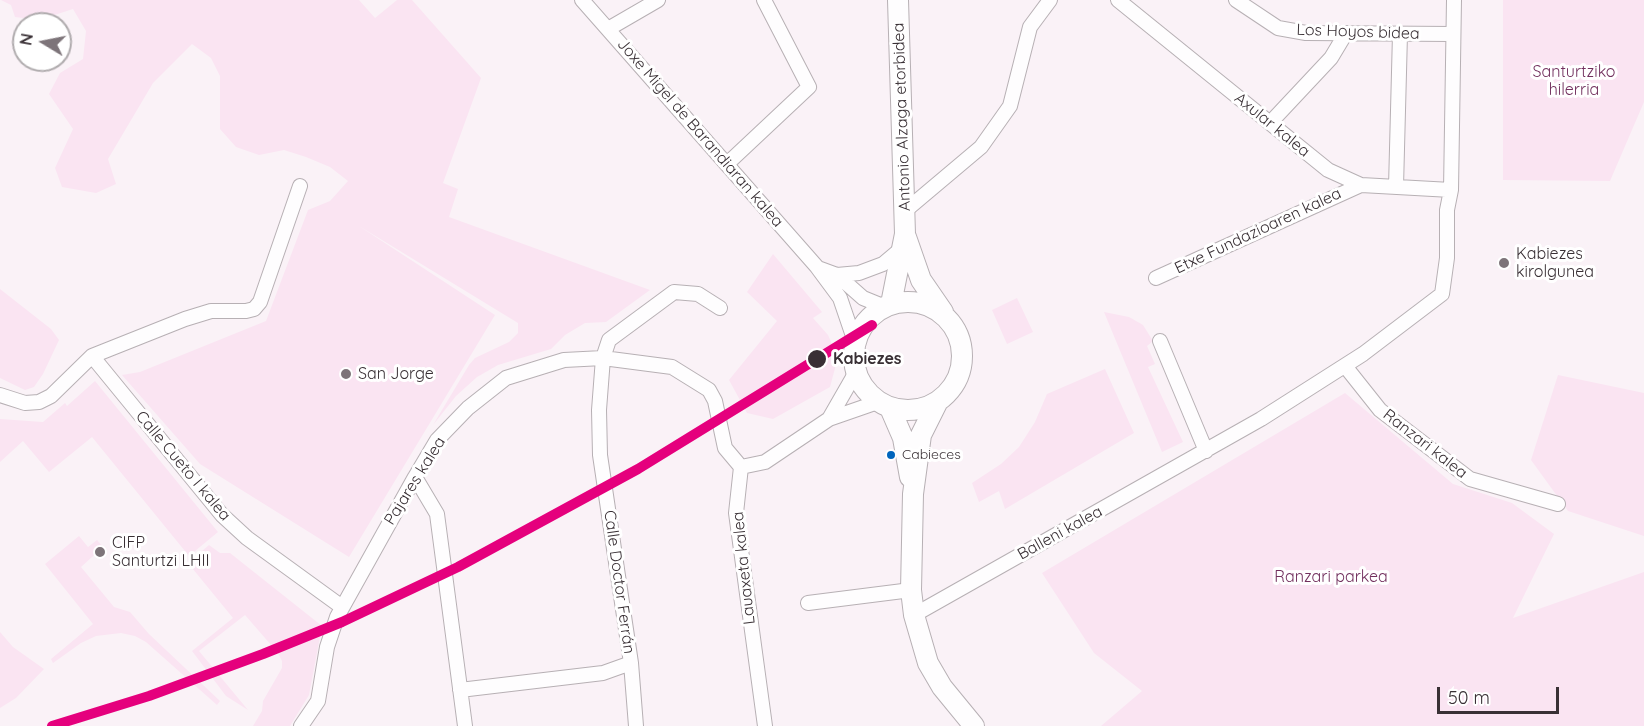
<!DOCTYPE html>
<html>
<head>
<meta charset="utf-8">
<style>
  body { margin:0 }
  #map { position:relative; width:1644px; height:726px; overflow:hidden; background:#faf2f7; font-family:Quicksand,sans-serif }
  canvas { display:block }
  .north { position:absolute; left:12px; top:12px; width:60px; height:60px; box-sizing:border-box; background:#fff; border:2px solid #b0acae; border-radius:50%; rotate:280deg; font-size:16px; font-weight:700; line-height:24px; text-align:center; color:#393035 }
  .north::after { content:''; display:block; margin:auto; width:21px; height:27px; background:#7d7479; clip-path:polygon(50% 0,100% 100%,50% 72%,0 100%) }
  .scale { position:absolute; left:1437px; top:687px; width:122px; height:27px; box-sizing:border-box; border:3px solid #393035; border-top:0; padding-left:8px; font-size:18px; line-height:21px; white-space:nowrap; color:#393035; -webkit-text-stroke:4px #fff; paint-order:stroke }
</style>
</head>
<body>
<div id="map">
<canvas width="1644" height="726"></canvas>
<div class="north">N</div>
<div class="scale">50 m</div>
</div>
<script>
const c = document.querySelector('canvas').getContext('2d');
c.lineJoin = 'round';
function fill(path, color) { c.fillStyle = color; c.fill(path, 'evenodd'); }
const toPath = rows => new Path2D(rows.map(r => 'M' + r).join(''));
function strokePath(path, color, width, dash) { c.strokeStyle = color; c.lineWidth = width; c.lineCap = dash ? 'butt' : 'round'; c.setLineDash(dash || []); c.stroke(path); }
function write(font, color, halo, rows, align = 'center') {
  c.font = font + ' Quicksand,sans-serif'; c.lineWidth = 6; c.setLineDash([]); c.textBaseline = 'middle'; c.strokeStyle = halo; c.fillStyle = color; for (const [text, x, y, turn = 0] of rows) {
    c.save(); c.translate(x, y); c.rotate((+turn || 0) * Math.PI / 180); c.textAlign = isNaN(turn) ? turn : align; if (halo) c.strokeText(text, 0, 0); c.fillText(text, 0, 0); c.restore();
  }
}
fill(toPath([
  [1,0,359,0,375,18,397,0,412,0,481,78,443,183,458,189,449,217,650,290,606,322,585,323,565,335,551,349,498,365,477,377,456,396,433,425,469,365,475,358,509,342,518,333,518,323,359,226,495,315,349,557,200,464,122,375,140,372,266,321,308,210,330,201,348,181,330,167,306,157,284,150,259,155,236,147,220,129,220,76,211,58,192,44,153,83,108,159,116,184,96,193,62,187,55,168,73,129,49,94,60,73,83,59,86,31,73,9,39,20,15,17,11,5],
  [1503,0,1644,0,1644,102,1610,181,1503,180],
  [773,254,822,312,813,318,828,335,838,357,830,387,773,419,747,413,729,380,777,321,747,292],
  [0,289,51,329,59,340,43,374,34,387,25,390,0,378],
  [1017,298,1033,332,1007,344,992,310],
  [1104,312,1129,317,1143,325,1153,341,1147,346,1155,364,1148,367,1183,442,1162,452],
  [1105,369,1134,433,1005,509,999,491,979,502,972,483,1001,464,1019,447,1035,422,1047,394],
  [1558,375,1644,393,1644,536,1568,511,1531,460],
  [95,381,218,532,189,556,92,437,49,472,23,441,0,462,0,419,43,422,65,403,67,406],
  [1345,393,1453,484,1512,503,1554,534,1513,618,1644,572,1644,726,1101,726,1142,691,1094,653,1042,573],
  [79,536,88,547,97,540,103,547,81,567,114,607,130,612,149,634,220,701,217,705,146,642,135,636,121,633,96,636,81,643,53,663,51,659,93,624,45,564],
  [209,545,220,553,230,553,322,626,309,695,290,726,253,726,262,711,263,701,282,668,282,661,278,653,245,615,199,651,248,710,226,696,192,651,233,618,188,563],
  [0,632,13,647,44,669,16,698,0,708]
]), '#fae4f2');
const street = toPath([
  [582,0,817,267,840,298,855,342],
  [1118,0,1328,170,1361,185,1451,190],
  [1236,0,1278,28,1306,33,1453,34],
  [608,29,658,0],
  [1270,123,1331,58,1346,33],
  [728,163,809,87,764,0],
  [1396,187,1400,34],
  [905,211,981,147,1010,106,1030,27,1050,0],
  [818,268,837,275,863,298,885,307],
  [837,275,859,273,883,264,902,248],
  [1156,278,1361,185],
  [1160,341,1206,451],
  [92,356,222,515,247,538,342,607],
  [1345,366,1380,410,1470,479,1558,504],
  [0,395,25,403,39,402,51,396,92,356,185,319,211,311,246,311,254,309,260,302,300,186],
  [829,419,878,402],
  [741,467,736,513,765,726],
  [741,467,765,462,829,419,856,372],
  [415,477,437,514,465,726],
  [808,603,911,590],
  [914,615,1261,419,1363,354,1442,294,1447,258,1447,210,1451,190,1454,0],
  [460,690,603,673,631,663],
  [301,726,318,701,327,647,337,617,415,477,437,440,468,408,506,378,564,360,603,358,672,367,709,390,715,401,725,448,741,467],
  [636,726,631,663,600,455,599,410,603,358,609,340,674,292,698,294,720,308]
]);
const secondary = toPath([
  [906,237,921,280,943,312],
  '854 356a54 54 0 1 1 108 0a54 54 0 1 1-108 0Z',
  [891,304,905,234,898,0],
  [937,403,921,435,913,494,911,590,914,615,928,663,942,687,974,726],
  [890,408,903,438,910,477]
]);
strokePath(street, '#b7b0b4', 16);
strokePath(secondary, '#b7b0b4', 22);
strokePath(street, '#fefdfe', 14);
strokePath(secondary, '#fefdfe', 20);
strokePath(toPath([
  [52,726,149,696,263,654,342,622,458,567,638,469,872,325]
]), '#e5007d', 10);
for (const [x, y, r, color] of [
  [1504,263,6,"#7d7479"],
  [817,359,10,"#393035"],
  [346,374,6,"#7d7479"],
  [891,455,5,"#0065bd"],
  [100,552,6,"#7d7479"]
]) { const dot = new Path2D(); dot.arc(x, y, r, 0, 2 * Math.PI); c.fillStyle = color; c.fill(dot); strokePath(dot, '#fff', 2); }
write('14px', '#393035', '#fff', [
  ["Cabieces",902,455]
], 'left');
write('16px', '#393035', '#fff', [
  ["Los Hoyos bidea",1358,32,2],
  ["Antonio Alzaga etorbidea",902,117,-92],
  ["Axular kalea",1272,125,39],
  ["Joxe Migel de Barandiaran kalea",700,133,49],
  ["Etxe Fundazioaren kalea",1258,231,-25],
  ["Ranzari kalea",1425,444,38],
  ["Calle Cueto I kalea",183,466,50],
  ["Pajares kalea",415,481,-58],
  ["Balleni kalea",1060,533,-29],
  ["Lauaxeta kalea",744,568,-96],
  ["Calle Doctor Ferrán",619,582,82]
]);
write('16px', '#72305e', '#fff', [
  ["Santurtziko",1574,72],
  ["hilerria",1574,90],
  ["Ranzari parkea",1331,577]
]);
write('16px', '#393035', '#fff', [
  ["Kabiezes",1516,254],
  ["kirolgunea",1516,272],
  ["San Jorge",358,374],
  ["CIFP",112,543],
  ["Santurtzi LHII",112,561]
], 'left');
write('bold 16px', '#393035', '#fff', [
  ["Kabiezes",833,359]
], 'left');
</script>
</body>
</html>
